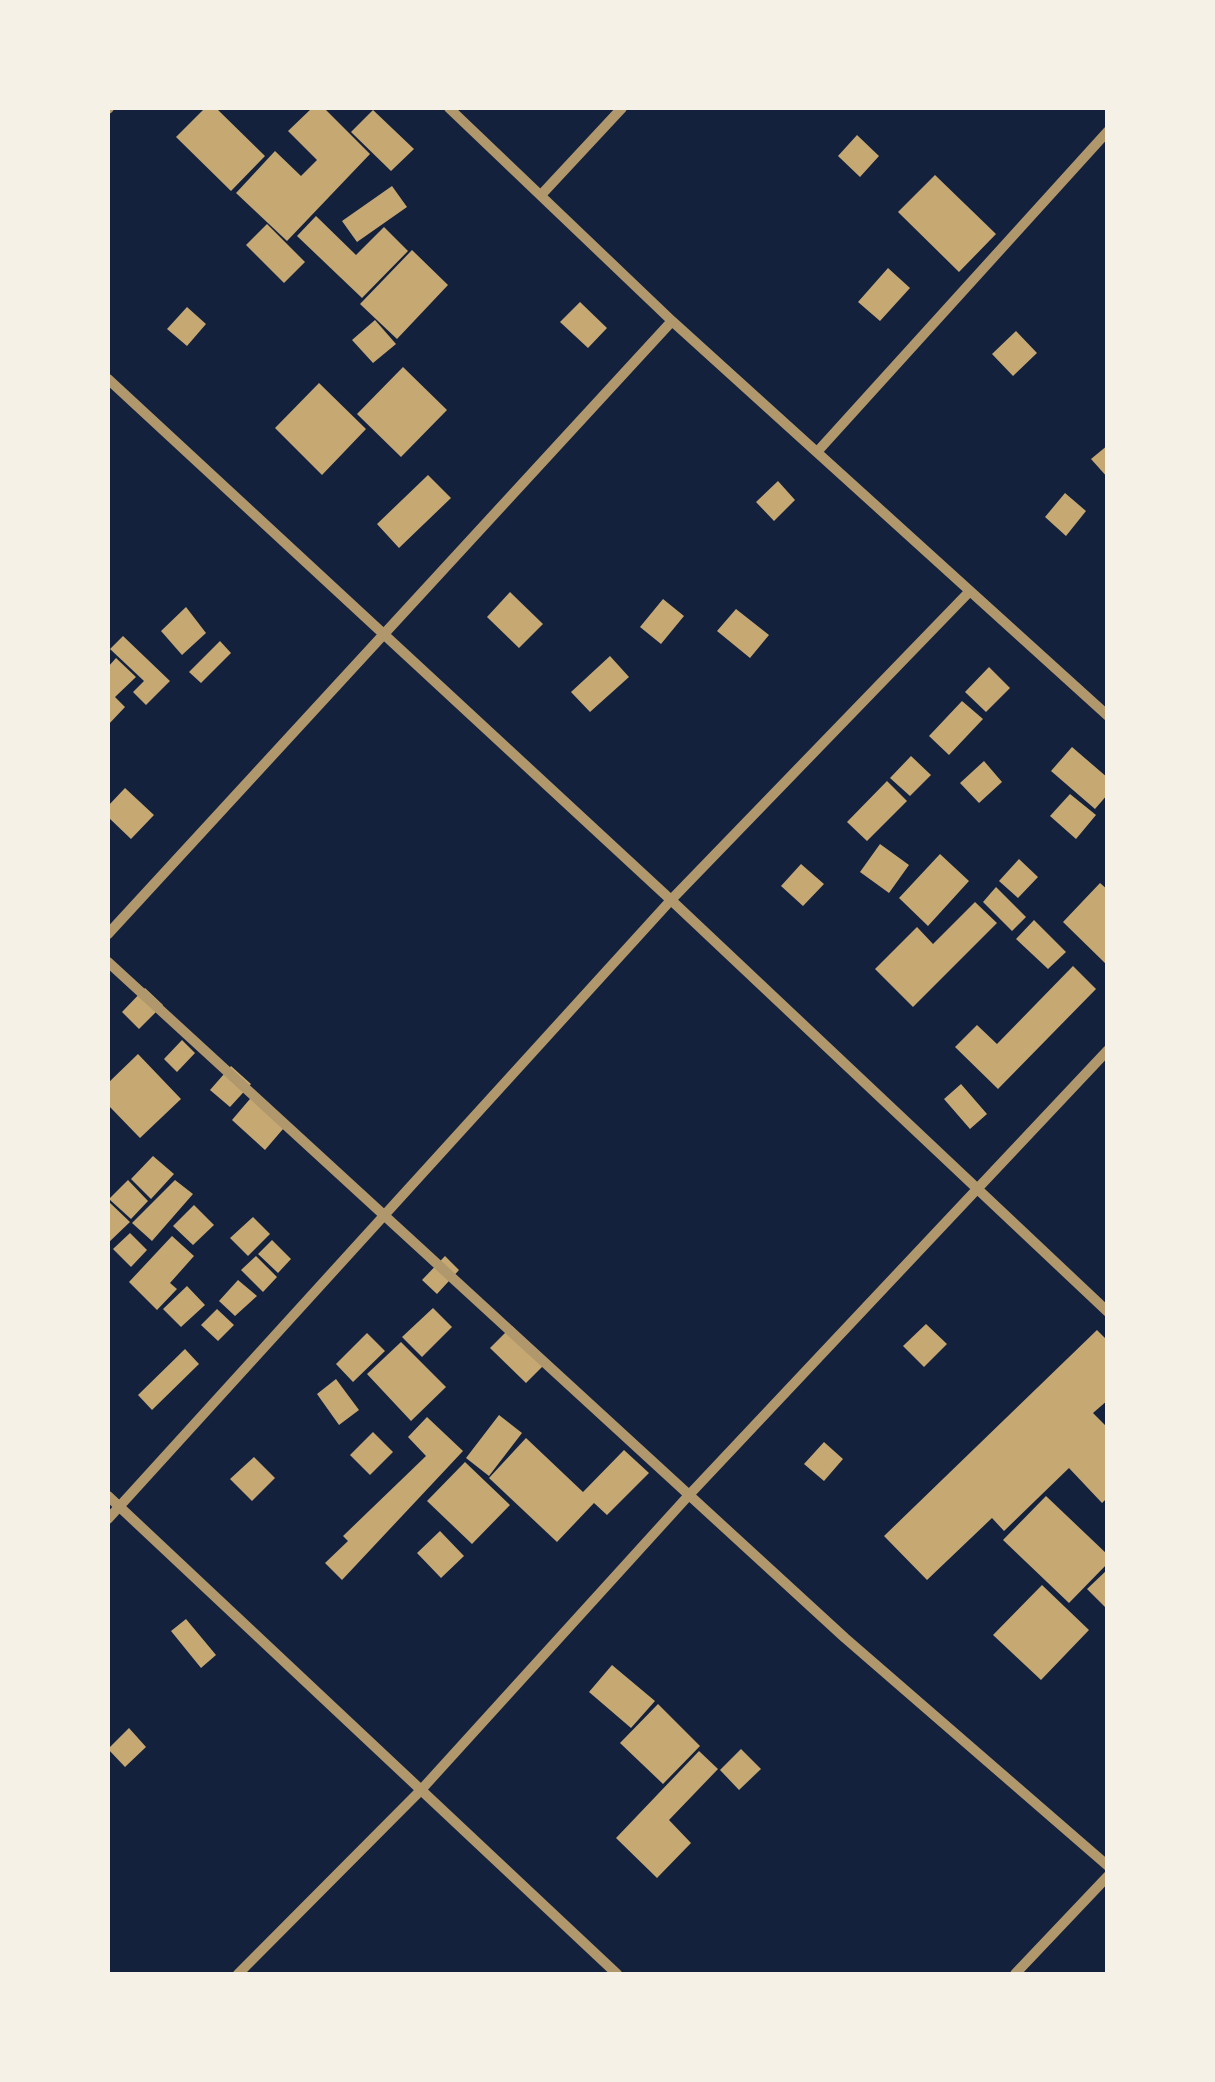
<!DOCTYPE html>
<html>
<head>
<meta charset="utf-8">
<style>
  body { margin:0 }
  #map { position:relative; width:1215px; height:2082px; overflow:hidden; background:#14213d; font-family:Jost,sans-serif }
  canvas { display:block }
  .frame { position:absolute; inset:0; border:110px solid #f6f1e7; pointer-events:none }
</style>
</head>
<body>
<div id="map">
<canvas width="1215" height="2082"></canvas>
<div class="frame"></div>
</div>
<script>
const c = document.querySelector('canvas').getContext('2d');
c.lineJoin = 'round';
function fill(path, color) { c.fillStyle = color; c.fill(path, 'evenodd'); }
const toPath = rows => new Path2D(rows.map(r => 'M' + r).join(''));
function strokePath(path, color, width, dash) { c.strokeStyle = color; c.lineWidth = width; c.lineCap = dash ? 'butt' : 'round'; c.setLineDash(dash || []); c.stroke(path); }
fill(toPath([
  [205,108,216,108,265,156,231,191,176,137],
  [312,108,324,108,370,154,287,241,236,193,275,151,301,176,317,160,288,131],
  [373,110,414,149,391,171,351,132],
  [857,135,879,156,860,177,838,156],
  [935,175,996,234,959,272,898,212],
  [392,186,407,207,357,242,342,221],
  [316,216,356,255,384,227,408,251,362,298,297,236],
  [267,224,305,262,284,283,246,245],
  [412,250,448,285,397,339,360,304],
  [888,268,910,288,880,321,858,302],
  [580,302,607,328,588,348,560,322],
  [187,307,206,324,187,346,167,329],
  [375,320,396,344,373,363,352,340],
  [1016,331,1037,353,1013,376,992,354],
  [403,367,447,410,401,457,357,414],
  [319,383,366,429,322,475,275,428],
  [1108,445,1108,478,1091,459],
  [428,475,451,498,399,548,377,524],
  [778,481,795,500,774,521,756,502],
  [1065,493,1086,511,1066,536,1045,517],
  [510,592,543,624,519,648,487,617],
  [663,599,684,616,661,644,640,627],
  [186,607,206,633,182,655,161,631],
  [736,609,769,635,750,658,717,631],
  [123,636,170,681,146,705,133,692,144,681,110,649],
  [220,641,231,653,201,683,189,672],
  [610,656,629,677,590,712,571,692],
  [116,658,136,677,115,697,125,707,108,725,108,667],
  [989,667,1010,688,986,712,965,692],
  [962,701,983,719,949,755,929,736],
  [1072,747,1108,778,1108,794,1095,809,1051,771],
  [911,756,931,775,910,796,890,778],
  [984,761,1002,782,979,803,960,783],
  [887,781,907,801,867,841,847,822],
  [125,788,154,815,131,839,108,817,108,806],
  [1070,794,1096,815,1076,839,1050,816],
  [880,844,909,865,889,893,860,872],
  [940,854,969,881,928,926,899,898],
  [1019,859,1038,877,1018,898,999,881],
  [801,864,824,884,803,906,781,886],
  [1100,883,1108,890,1108,966,1063,922],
  [996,887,1026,917,1012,931,983,902],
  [975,902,997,923,913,1007,875,969,917,927,933,944],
  [1034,920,1066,952,1048,969,1016,939],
  [1073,966,1096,989,998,1089,955,1047,977,1025,997,1044],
  [145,988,163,1005,139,1029,122,1012],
  [182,1040,195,1053,177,1072,164,1059],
  [138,1054,181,1099,140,1138,108,1105,108,1083],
  [231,1066,251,1084,230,1107,210,1090],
  [961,1084,987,1114,970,1129,944,1099],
  [255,1093,289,1122,265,1150,232,1120],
  [153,1156,174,1174,151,1199,131,1179],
  [128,1180,148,1201,131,1219,109,1199],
  [175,1180,193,1194,152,1241,132,1223],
  [108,1201,130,1222,108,1243],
  [194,1205,214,1225,193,1245,173,1226],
  [253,1217,270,1234,248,1256,230,1238],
  [130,1233,147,1250,131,1267,113,1249],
  [172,1236,194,1256,170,1283,177,1289,157,1310,129,1282],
  [272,1240,291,1259,278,1273,258,1254],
  [256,1256,277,1277,263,1292,241,1270],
  [445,1256,459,1270,437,1294,422,1280],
  [238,1280,257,1296,235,1316,219,1301],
  [187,1286,205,1305,181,1327,163,1309],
  [433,1308,452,1327,422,1357,402,1337],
  [217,1309,234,1325,218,1341,201,1325],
  [926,1324,947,1344,924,1367,903,1346],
  [512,1326,548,1361,526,1383,490,1348],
  [1097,1330,1108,1341,1108,1400,1093,1413,1108,1428,1108,1497,1102,1503,1069,1468,1004,1531,992,1518,927,1580,884,1536],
  [367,1333,385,1351,353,1382,336,1364],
  [401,1342,446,1387,411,1421,367,1374],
  [185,1349,199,1364,152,1410,138,1395],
  [336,1379,359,1410,339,1425,317,1394],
  [499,1415,522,1433,489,1476,466,1458],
  [427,1417,463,1451,342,1580,325,1563,348,1541,343,1536,426,1456,408,1437],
  [373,1432,393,1452,370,1475,350,1455],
  [526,1438,583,1492,624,1450,649,1473,607,1515,594,1503,557,1542,489,1478],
  [824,1442,843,1459,824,1481,804,1464],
  [254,1457,275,1478,252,1501,230,1479],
  [465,1462,510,1505,472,1544,427,1501],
  [1046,1496,1108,1555,1108,1563,1069,1603,1003,1540],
  [440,1531,464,1556,441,1578,417,1553],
  [1108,1569,1108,1610,1087,1589],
  [1042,1585,1089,1630,1041,1680,993,1635],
  [186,1619,216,1655,201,1668,171,1631],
  [612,1665,655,1701,631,1728,589,1692],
  [658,1704,700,1746,663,1784,620,1743],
  [129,1728,146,1747,125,1767,108,1749],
  [741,1749,761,1769,739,1790,720,1770],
  [699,1751,718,1769,669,1820,691,1843,657,1878,616,1838]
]), '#c6a872');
strokePath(toPath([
  [449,108,672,321,1108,716],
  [108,109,109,108],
  [541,195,622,108],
  [108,379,671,900,1108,1312],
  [817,452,1108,131],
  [108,934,672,321],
  [108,962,845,1638,1108,1866],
  [108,1496,617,1974],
  [108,1519,671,900,970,591],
  [238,1974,421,1790,689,1495,1108,1050],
  [1015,1974,1108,1876]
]), '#b1986c', 10);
</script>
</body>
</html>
